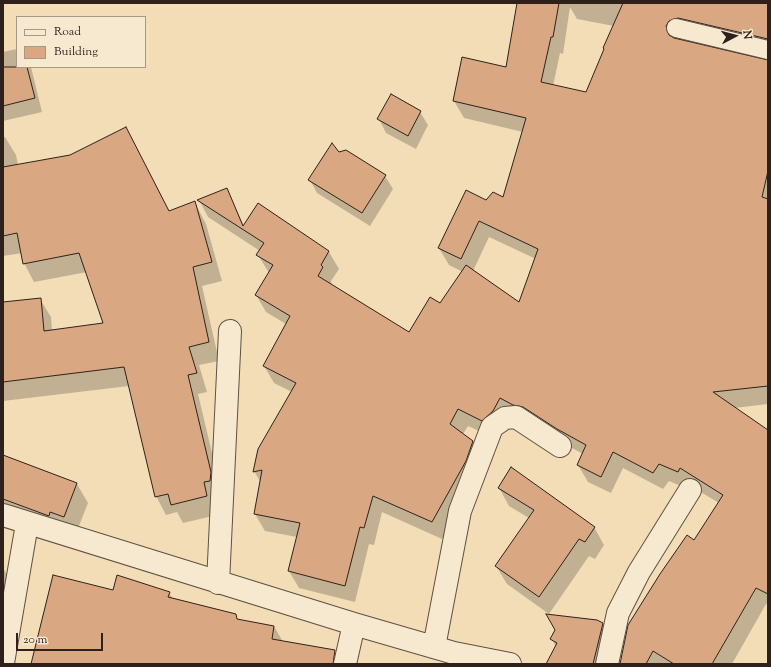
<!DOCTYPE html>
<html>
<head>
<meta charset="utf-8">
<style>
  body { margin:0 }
  #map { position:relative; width:771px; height:667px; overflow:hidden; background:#f2ddb6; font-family:"Sorts Mill Goudy",serif }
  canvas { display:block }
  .frame { position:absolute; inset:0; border:4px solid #2e211b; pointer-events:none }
  .legend { position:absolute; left:16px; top:16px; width:130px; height:52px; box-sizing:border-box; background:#f7e9d0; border:1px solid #a79988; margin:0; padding:5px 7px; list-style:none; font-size:12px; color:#2e211b }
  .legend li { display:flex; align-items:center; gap:8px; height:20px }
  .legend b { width:20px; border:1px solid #a79988 }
  .north { position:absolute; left:715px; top:16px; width:40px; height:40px; -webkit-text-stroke:3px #f7e9d0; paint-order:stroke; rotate:84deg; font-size:11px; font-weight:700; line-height:16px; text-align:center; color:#2e211b }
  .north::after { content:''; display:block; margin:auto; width:14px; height:18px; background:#2e211b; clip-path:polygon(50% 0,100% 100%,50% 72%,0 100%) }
  .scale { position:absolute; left:16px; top:633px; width:87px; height:18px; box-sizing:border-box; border:2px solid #2e211b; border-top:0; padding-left:5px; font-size:12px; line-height:14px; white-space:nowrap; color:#2e211b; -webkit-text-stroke:3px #f7e9d0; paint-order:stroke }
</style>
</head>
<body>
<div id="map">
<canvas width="771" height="667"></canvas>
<div class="frame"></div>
<ul class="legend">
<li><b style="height:5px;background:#f7e9d0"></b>Road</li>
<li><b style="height:11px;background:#d9a781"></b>Building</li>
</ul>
<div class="north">N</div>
<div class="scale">20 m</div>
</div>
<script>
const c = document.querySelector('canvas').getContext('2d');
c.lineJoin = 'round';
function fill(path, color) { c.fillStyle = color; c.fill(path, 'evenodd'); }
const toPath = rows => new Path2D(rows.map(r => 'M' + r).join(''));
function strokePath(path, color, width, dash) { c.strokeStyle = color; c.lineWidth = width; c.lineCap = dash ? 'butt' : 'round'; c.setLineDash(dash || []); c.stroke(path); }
fill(toPath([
  [518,3,768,3,768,55,678,38,677,40,768,61,768,404,734,408,768,431,768,605,766,604,732,664,621,664,629,625,667,564,687,536,695,541,719,503,689,485,688,489,669,481,663,489,623,468,611,493,588,482,578,465,583,454,510,414,492,437,468,426,463,434,473,441,483,458,475,479,442,539,382,512,374,545,369,544,355,602,299,588,289,571,297,537,265,531,255,514,261,483,254,471,292,392,274,383,264,366,286,324,266,312,256,295,269,273,258,255,260,251,208,217,199,200,227,189,244,226,258,204,329,252,339,269,331,281,332,286,409,333,441,304,463,272,449,265,439,248,487,201,503,198,523,132,464,118,454,101,507,69],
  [570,7,577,19,614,26,587,94,553,86,560,53,563,54],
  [489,237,536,259,519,303,473,271],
  [17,49,17,67,31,67,42,112,3,121,3,52],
  [420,112,428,125,416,149,386,133,379,119],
  [126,128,169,212,196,205,206,224,222,281,202,286,219,361,199,365,207,392,198,394,221,491,217,515,183,523,177,512,166,515,156,496,129,386,3,401,3,303,40,299,51,317,52,331,105,324,87,272,34,282,24,263,22,253,3,256,3,137,5,137,16,155,18,165,71,156],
  [338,153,385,176,393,189,370,226,317,193,310,180],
  [3,456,77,484,88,503,75,536,3,509],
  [499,488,594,527,604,545,595,559,589,556,549,614,507,584,496,566,529,518,509,506],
  [3,568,13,585,3,623],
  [113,591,169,593,173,599,235,615,238,620,274,626,283,642,320,664,32,664],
  [602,624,610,637,604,664,553,664,556,647,552,639]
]), '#0003');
const building = toPath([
  [517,3,559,3,553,37,551,37,541,82,586,92,604,49,603,48,623,3,768,3,768,39,678,18,669,21,666,26,669,35,674,38,768,60,768,171,762,197,768,199,768,386,713,392,768,430,768,594,756,588,712,664,674,664,653,651,646,664,620,664,628,625,660,574,687,535,694,540,723,495,680,468,678,472,659,464,653,473,613,452,601,477,577,465,586,445,557,429,523,407,513,405,500,398,493,411,482,421,458,409,450,424,473,441,466,461,432,522,373,496,364,528,360,527,345,586,288,571,300,523,254,514,262,470,253,472,258,449,296,383,263,366,290,316,255,295,273,265,256,255,264,243,197,200,227,188,243,226,258,203,329,251,321,265,323,267,318,276,409,332,430,297,440,303,466,265,519,302,538,249,479,221,461,259,438,248,466,190,486,200,493,192,503,197,526,118,453,101,462,57,506,67,517,3],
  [3,67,27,67,35,98,3,106,3,67],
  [391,94,421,111,408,136,377,119,391,94],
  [126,127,169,211,195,201,212,262,193,267,209,342,189,347,197,373,188,375,211,472,210,481,204,482,207,496,171,505,168,494,155,497,124,367,3,382,3,302,41,298,44,331,103,323,79,253,23,264,17,233,3,236,3,167,70,155,126,127],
  [332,143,339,152,346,150,386,175,362,213,308,180,332,143],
  [3,455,77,483,64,517,50,512,49,516,3,499,3,455],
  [511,467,595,527,585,542,579,539,539,597,495,566,534,510,498,488,511,467],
  [53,575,113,590,117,575,170,592,168,597,236,614,237,619,274,626,272,639,335,650,333,664,31,664,53,575],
  [546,614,597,620,603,623,593,664,546,664,557,643,550,639,555,630,546,614]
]);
fill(building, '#d9a781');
strokePath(building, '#2e211b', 1);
const lane = toPath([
  [676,28,768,50]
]);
const street = toPath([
  [3,515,354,624,454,653,510,664],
  [218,583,230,331],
  [434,647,460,511,492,427,505,418,516,417,560,446],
  [3,663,27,524],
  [345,664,354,624],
  [607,664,618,613,639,572,690,490]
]);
strokePath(lane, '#5f5042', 20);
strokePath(street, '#5f5042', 24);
strokePath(lane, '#f7e9d0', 18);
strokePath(street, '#f7e9d0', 22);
</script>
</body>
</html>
